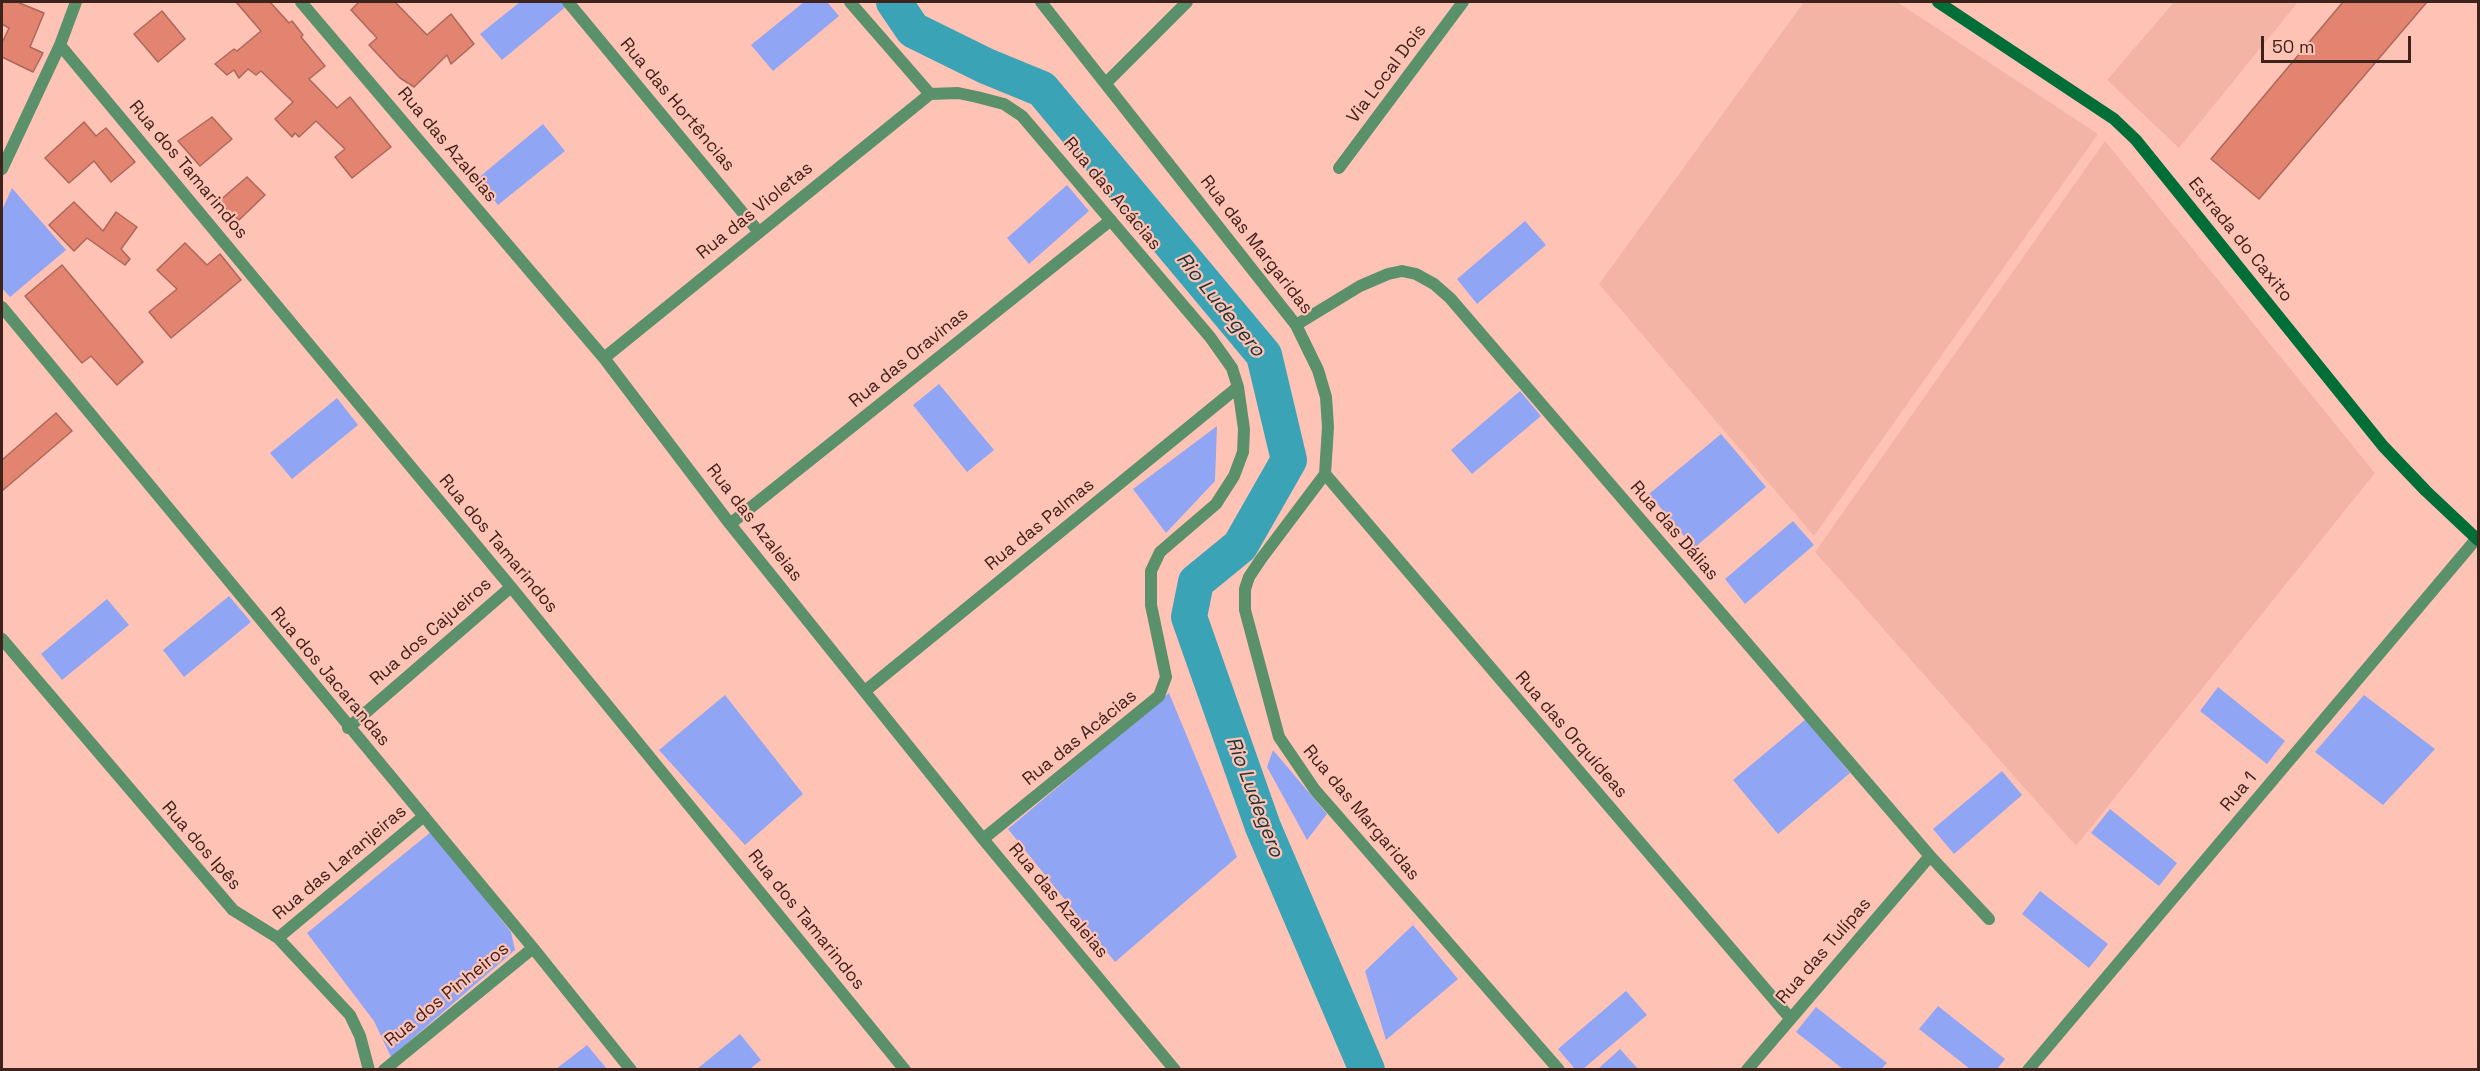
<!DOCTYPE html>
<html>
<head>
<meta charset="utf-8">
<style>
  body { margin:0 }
  #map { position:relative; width:2480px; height:1071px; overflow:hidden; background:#ffc3b5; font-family:"Space Grotesk",sans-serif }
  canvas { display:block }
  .frame { position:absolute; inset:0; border:3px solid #3e221c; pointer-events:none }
  .scale { position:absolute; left:2261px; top:36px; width:150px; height:27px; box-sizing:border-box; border:3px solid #3e221c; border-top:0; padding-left:8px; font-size:18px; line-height:21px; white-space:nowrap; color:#3e221c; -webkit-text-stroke:4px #ffc3b5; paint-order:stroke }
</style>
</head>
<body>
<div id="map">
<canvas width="2480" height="1071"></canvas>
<div class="frame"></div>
<div class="scale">50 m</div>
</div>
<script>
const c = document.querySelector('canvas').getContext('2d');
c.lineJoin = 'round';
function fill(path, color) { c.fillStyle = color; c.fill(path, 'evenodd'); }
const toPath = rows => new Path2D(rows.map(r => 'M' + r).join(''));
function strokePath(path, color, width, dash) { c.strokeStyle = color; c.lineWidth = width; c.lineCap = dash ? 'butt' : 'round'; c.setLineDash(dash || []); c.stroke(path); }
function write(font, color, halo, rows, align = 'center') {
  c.font = font + ' "Space Grotesk",sans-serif'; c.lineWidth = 4.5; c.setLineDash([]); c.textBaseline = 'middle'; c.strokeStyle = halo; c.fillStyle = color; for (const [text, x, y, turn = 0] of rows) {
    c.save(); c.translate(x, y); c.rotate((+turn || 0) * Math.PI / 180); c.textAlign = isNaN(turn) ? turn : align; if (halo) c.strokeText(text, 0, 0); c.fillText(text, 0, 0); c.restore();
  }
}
fill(toPath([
  [1804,2,1897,2,2098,134,1814,536,1599,284],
  [2174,2,2298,2,2179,148,2107,80],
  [2105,141,2375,473,2076,846,1815,552]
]), '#f4b4a5');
fill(toPath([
  [520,2,565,2,568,5,502,60,480,34],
  [804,2,827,2,839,16,773,71,751,45],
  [543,124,565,151,498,205,477,179],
  [1067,185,1089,211,1029,264,1007,238],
  [12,188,66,250,10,297,2,288,2,210],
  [1525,221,1546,245,1477,304,1457,279],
  [939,384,994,450,967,472,913,405],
  [1520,391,1541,416,1472,474,1451,450],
  [337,398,358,425,292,479,270,453],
  [1217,426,1215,481,1166,533,1133,489],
  [1721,434,1766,487,1694,548,1649,494],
  [1793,521,1814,545,1745,604,1725,579],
  [229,596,251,622,184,677,163,650],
  [107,599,129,625,62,680,41,654],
  [2218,687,2285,741,2267,764,2200,711],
  [1169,693,1237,857,1115,962,1008,829],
  [725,695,803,794,745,845,659,750],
  [2364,695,2435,749,2383,805,2315,752],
  [1806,719,1850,773,1778,834,1733,780],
  [1273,750,1327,814,1307,840,1267,767],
  [2002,771,2022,795,1954,854,1933,829],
  [2110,809,2177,863,2159,886,2091,833],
  [432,831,511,932,515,950,391,1057,374,1021,307,933],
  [2040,891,2108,944,2089,968,2022,914],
  [1413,925,1458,979,1386,1040,1365,971],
  [1626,991,1647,1015,1583,1069,1575,1069,1558,1049],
  [1938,1006,2005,1059,1997,1069,1970,1069,1919,1029],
  [1816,1007,1887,1063,1881,1069,1843,1069,1796,1032],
  [740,1034,761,1060,750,1069,697,1069],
  [587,1045,607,1069,556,1069],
  [1620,1049,1638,1069,1598,1069]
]), '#91a5f5');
strokePath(toPath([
  [894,2,913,30,986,66,1042,89,1264,355,1289,460,1240,546,1196,582,1189,617,1263,827,1367,1070]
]), '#3ba3b6', 36);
const building = toPath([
  [2,2,17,2,44,13,30,47,43,53,33,72,2,57,2,43,9,28,2,24,2,2],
  [236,2,270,2,289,23,292,21,303,35,301,37,325,66,309,79,337,108,350,97,391,147,352,178,335,157,345,149,316,121,299,137,295,133,292,137,275,119,293,102,261,71,256,75,248,69,239,78,234,70,227,75,215,64,234,49,237,51,261,31,236,2],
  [359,2,395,2,427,35,451,14,474,44,451,64,447,55,414,87,400,78,369,45,377,38,351,10,359,2],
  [2343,2,2427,2,2259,199,2211,159,2343,2],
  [162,11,185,39,158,62,134,34,162,11],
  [212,117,232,139,200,166,178,141,212,117],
  [84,122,96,136,106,128,135,162,111,182,94,161,69,183,45,158,84,122],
  [247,177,265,195,239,220,218,202,247,177],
  [74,202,103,231,116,212,137,227,121,249,130,259,125,265,87,238,74,251,49,225,74,202],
  [185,243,207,265,220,254,241,280,171,338,149,312,177,289,157,270,185,243],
  [62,265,143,362,117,385,91,356,82,363,25,296,62,265],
  [56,413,72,431,2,491,2,460,56,413]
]);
fill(building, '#e38470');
strokePath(building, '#ab685a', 1.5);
strokePath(toPath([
  [301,2,604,358,730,524,983,839,1175,1070],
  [568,2,758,231],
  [850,2,930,94,958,93,977,97,1004,104,1022,116,1210,337,1232,368,1238,387,1244,429,1243,452,1234,476,1216,504,1160,552,1151,571,1151,605,1166,677,1159,696,983,839],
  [1041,2,1296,325,1318,370,1326,397,1328,427,1325,474,1261,559,1249,577,1245,589,1245,610,1279,737,1315,790,1559,1070],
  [60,45,511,587,905,1070],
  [1106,83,1187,2],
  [1339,168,1463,2],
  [2,169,60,45,76,2],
  [2,307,533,948,631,1070],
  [1296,325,1360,286,1388,274,1402,271,1416,274,1434,284,1450,298,1930,856,1989,919],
  [604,358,930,94],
  [1325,474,1790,1018],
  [730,524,1111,220],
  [2,639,233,910,278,938,350,1015,360,1036,369,1070],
  [865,691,1238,387],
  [348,728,511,587],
  [278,938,424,816],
  [384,1070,533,948],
  [1747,1070,1930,856],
  [2028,1070,2477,538]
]), '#5a906a', 12);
strokePath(toPath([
  [1938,2,2114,119,2136,140,2383,446,2426,491,2478,540]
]), '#006e37', 12);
write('18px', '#3e221c', '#ffc3b5', [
  ["Via Local Dois",1387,74,-53],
  ["Rua das Hortências",677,105,50],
  ["Rua das Azaleias",447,145,50],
  ["Rua dos Tamarindos",188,170,50],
  ["Rua das Acácias",1112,194,50],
  ["Rua das Violetas",755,211,-39],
  ["Estrada do Caxito",2240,240,51],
  ["Rua das Margaridas",1256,245,52],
  ["Rua das Oravinas",909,358,-39],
  ["Rua das Azaleias",754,523,52],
  ["Rua das Palmas",1040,525,-39],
  ["Rua das Dálias",1674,531,49],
  ["Rua dos Tamarindos",498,544,50],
  ["Rua dos Cajueiros",431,632,-41],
  ["Rua dos Jacarandas",330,677,50],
  ["Rua das Orquídeas",1571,735,49],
  ["Rua das Acácias",1080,738,-39],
  ["Rua 1",2239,792,-50],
  ["Rua das Margaridas",1361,813,50],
  ["Rua dos Ipês",201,846,49],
  ["Rua das Laranjeiras",340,863,-40],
  ["Rua das Azaleias",1058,901,50],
  ["Rua dos Tamarindos",806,920,51],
  ["Rua das Tulípas",1824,951,-49],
  ["Rua dos Pinheiros",447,995,-39]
]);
write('italic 20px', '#1c3338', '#ffc3b5', [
  ["Rio Ludegero",1220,305,51],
  ["Rio Ludegero",1254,797,69]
]);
</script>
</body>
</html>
